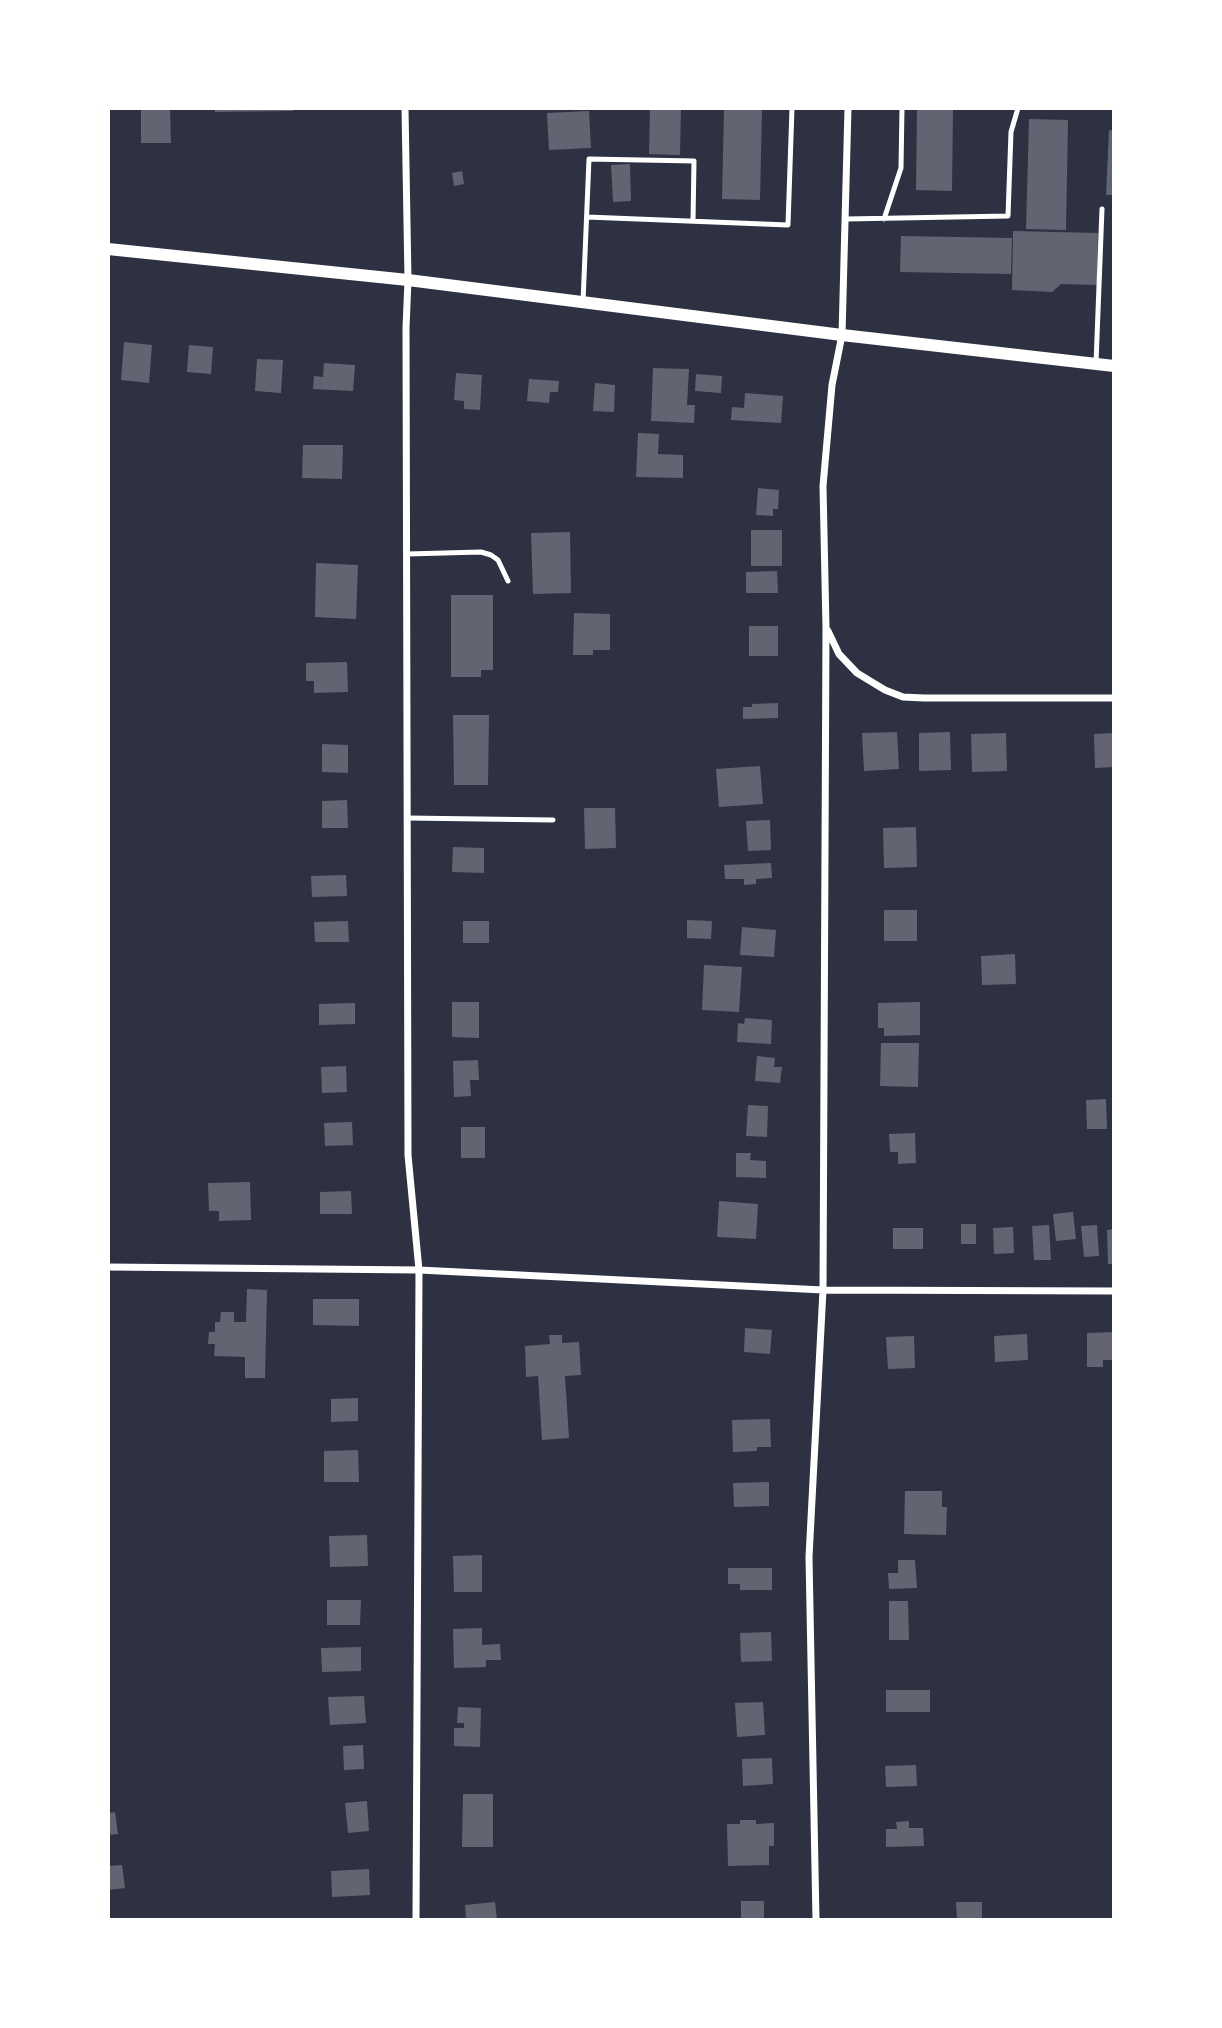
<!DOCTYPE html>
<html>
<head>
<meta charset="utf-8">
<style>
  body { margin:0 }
  #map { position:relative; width:1222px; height:2028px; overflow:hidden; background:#2d3142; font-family:"Fira Sans",sans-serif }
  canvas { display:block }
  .frame { position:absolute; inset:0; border:110px solid #fff; pointer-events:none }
</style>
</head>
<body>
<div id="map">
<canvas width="1222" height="2028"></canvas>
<div class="frame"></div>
</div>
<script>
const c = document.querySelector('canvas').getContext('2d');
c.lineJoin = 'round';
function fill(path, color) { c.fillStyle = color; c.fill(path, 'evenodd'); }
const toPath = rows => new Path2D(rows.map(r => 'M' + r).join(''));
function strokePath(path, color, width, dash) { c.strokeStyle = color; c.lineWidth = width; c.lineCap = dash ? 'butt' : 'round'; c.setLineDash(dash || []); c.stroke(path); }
fill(toPath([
  [141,108,170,108,171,143,141,143],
  [215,108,293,108,293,111,215,112],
  [650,108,681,108,680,155,649,154],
  [724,108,762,108,760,200,722,199],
  [917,108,953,108,952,191,916,190],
  [589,111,591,148,549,150,547,113],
  [1029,119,1068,120,1066,230,1026,229],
  [1109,130,1114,131,1114,195,1106,195],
  [630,164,631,201,613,202,611,165],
  [462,171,464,184,454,186,452,173],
  [1013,231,1098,233,1097,285,1061,284,1052,292,1012,290],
  [901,236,1012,238,1011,274,900,272],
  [124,342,152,345,149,383,121,380],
  [189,345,213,347,211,374,187,372],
  [257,359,283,360,281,393,255,391],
  [324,363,355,365,353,391,313,389,314,376,323,377],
  [653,368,689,369,687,405,695,405,694,423,651,421],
  [456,373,482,375,480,410,464,409,464,401,454,400],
  [696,374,722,376,721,393,695,391],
  [529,379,559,381,558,392,550,392,549,403,527,401],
  [595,383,615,385,614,412,593,411],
  [745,393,783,396,781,423,731,420,732,407,744,408],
  [638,433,659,434,658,454,683,455,683,478,636,477],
  [303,445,343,445,342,479,302,478],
  [758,488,779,490,778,509,773,509,773,516,756,515],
  [751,530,782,530,782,566,751,566],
  [570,532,571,593,533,594,531,533],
  [316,563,358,565,356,619,315,617],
  [777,571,778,593,746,593,746,572],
  [451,595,493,595,493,670,481,670,481,677,451,677],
  [574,613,610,614,610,650,593,650,593,655,573,655],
  [749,626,778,626,778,656,749,656],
  [347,662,348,692,314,693,314,681,306,681,306,663],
  [778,703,778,718,743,719,743,707,752,707,752,704],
  [453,715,489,715,488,785,454,785],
  [897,732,899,769,864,771,862,733],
  [950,732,951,770,919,771,919,733],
  [1006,733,1007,771,972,772,971,734],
  [1114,733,1114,767,1095,768,1094,734],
  [322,744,348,745,348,773,322,772],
  [760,766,763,804,719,807,716,769],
  [347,800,348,828,322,828,322,801],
  [584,808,615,808,616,848,585,849],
  [770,820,771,850,748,851,746,821],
  [916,827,917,867,884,868,883,828],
  [453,847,484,848,484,873,452,872],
  [771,863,772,878,756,879,756,884,744,885,744,879,725,879,724,865],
  [346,875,347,896,312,897,311,876],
  [884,910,917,910,917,941,884,941],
  [687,920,712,921,711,939,687,938],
  [348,921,349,942,315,942,314,922],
  [463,921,489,921,489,943,463,943],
  [742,927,776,930,774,957,740,955],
  [1015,954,1016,984,982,985,981,956],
  [704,965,742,967,739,1012,702,1010],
  [452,1002,479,1002,479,1038,452,1037],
  [920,1002,920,1035,884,1036,884,1028,878,1028,878,1003],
  [355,1003,355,1024,319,1025,319,1004],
  [745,1018,772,1020,771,1044,737,1042,738,1023,744,1024],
  [881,1043,919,1043,918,1087,880,1086],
  [757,1056,775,1058,774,1067,782,1067,780,1083,755,1081],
  [478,1060,479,1080,470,1080,471,1096,454,1097,453,1061],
  [346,1066,347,1092,322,1093,321,1067],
  [1106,1099,1107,1129,1087,1129,1086,1100],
  [748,1105,768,1106,767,1137,746,1136],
  [352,1122,353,1145,325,1146,324,1123],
  [461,1127,485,1127,485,1158,461,1158],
  [915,1133,916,1163,898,1164,898,1152,890,1152,889,1134],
  [736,1153,751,1153,750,1160,766,1161,766,1178,736,1177],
  [250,1182,251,1220,219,1221,219,1211,209,1211,208,1183],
  [351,1191,352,1214,320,1214,320,1192],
  [719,1201,758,1204,756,1239,717,1237],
  [1073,1212,1076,1239,1056,1241,1053,1214],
  [961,1224,976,1224,976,1244,961,1244],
  [1049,1225,1051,1260,1034,1260,1032,1226],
  [1097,1225,1099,1256,1084,1257,1081,1226],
  [1013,1227,1014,1253,994,1254,993,1228],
  [893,1228,923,1228,923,1249,893,1249],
  [1114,1229,1114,1264,1108,1264,1107,1230],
  [247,1289,267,1290,265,1378,245,1378,245,1357,214,1356,215,1344,208,1344,209,1332,215,1332,215,1322,220,1322,221,1312,234,1312,234,1322,246,1322],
  [313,1299,359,1299,359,1326,313,1325],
  [745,1328,772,1330,770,1354,744,1352],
  [1114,1332,1114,1360,1103,1360,1103,1367,1087,1367,1087,1333],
  [1027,1334,1028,1360,995,1362,994,1336],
  [549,1335,562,1335,562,1343,579,1342,581,1375,565,1376,569,1438,542,1440,538,1376,526,1377,525,1346,550,1344],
  [914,1336,915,1368,888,1369,886,1337],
  [358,1398,358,1421,331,1422,331,1399],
  [770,1419,771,1447,757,1447,757,1451,733,1452,732,1420],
  [358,1450,359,1482,324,1482,324,1451],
  [769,1482,769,1506,734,1507,733,1483],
  [905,1491,942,1491,942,1507,947,1507,946,1535,904,1534],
  [367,1535,368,1566,330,1567,329,1536],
  [482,1555,482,1592,454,1592,453,1556],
  [898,1560,915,1560,917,1588,889,1589,888,1573,898,1573],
  [728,1568,772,1568,772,1590,740,1590,740,1584,728,1584],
  [327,1600,361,1600,360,1625,327,1625],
  [889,1601,908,1601,909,1640,889,1640],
  [482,1628,482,1645,500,1644,501,1660,486,1660,486,1667,454,1668,453,1629],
  [771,1632,772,1661,741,1662,740,1633],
  [361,1647,361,1671,322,1672,321,1648],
  [886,1690,930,1690,930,1712,886,1712],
  [364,1696,366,1723,330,1725,328,1697],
  [763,1702,765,1735,737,1737,735,1703],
  [458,1707,481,1708,480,1747,454,1746,454,1728,464,1728,464,1723,457,1723],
  [363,1745,364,1769,344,1770,343,1746],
  [772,1758,773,1784,743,1786,742,1759],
  [916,1765,917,1786,886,1787,885,1766],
  [463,1794,493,1794,493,1847,462,1847],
  [367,1801,369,1831,348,1833,345,1803],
  [115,1812,118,1834,108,1835,108,1813],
  [740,1820,756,1820,756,1824,774,1823,774,1846,769,1846,769,1865,728,1866,727,1824,740,1824],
  [909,1821,909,1828,923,1828,924,1846,886,1847,886,1829,897,1829,896,1822],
  [122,1865,125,1888,108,1890,108,1866],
  [369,1869,370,1895,332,1897,331,1871],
  [741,1901,764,1901,764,1920,741,1920],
  [495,1902,497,1920,466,1920,465,1905],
  [956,1902,982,1902,982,1920,957,1920]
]), '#626471');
strokePath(toPath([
  [587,217,788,225,792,108],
  [846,219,1008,216,1011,132,1018,108],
  [884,219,901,168,902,108],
  [583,302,589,159,694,161,693,221],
  [1096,363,1102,209],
  [407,554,481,552,491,555,498,560,508,581],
  [407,818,553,820]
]), '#fff', 5);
strokePath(toPath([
  [405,108,408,280,406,328,408,1155,419,1270,416,1920],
  [828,631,839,654,857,673,885,690,903,697,924,698,1114,698],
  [108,1267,419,1270,823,1290,1114,1291],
  [816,1920,809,1557,823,1290,826,628,823,486,832,385,842,335,848,108]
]), '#fff', 7);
strokePath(toPath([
  [108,249,408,280,842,335,1114,366]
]), '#fff', 12);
</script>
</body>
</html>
